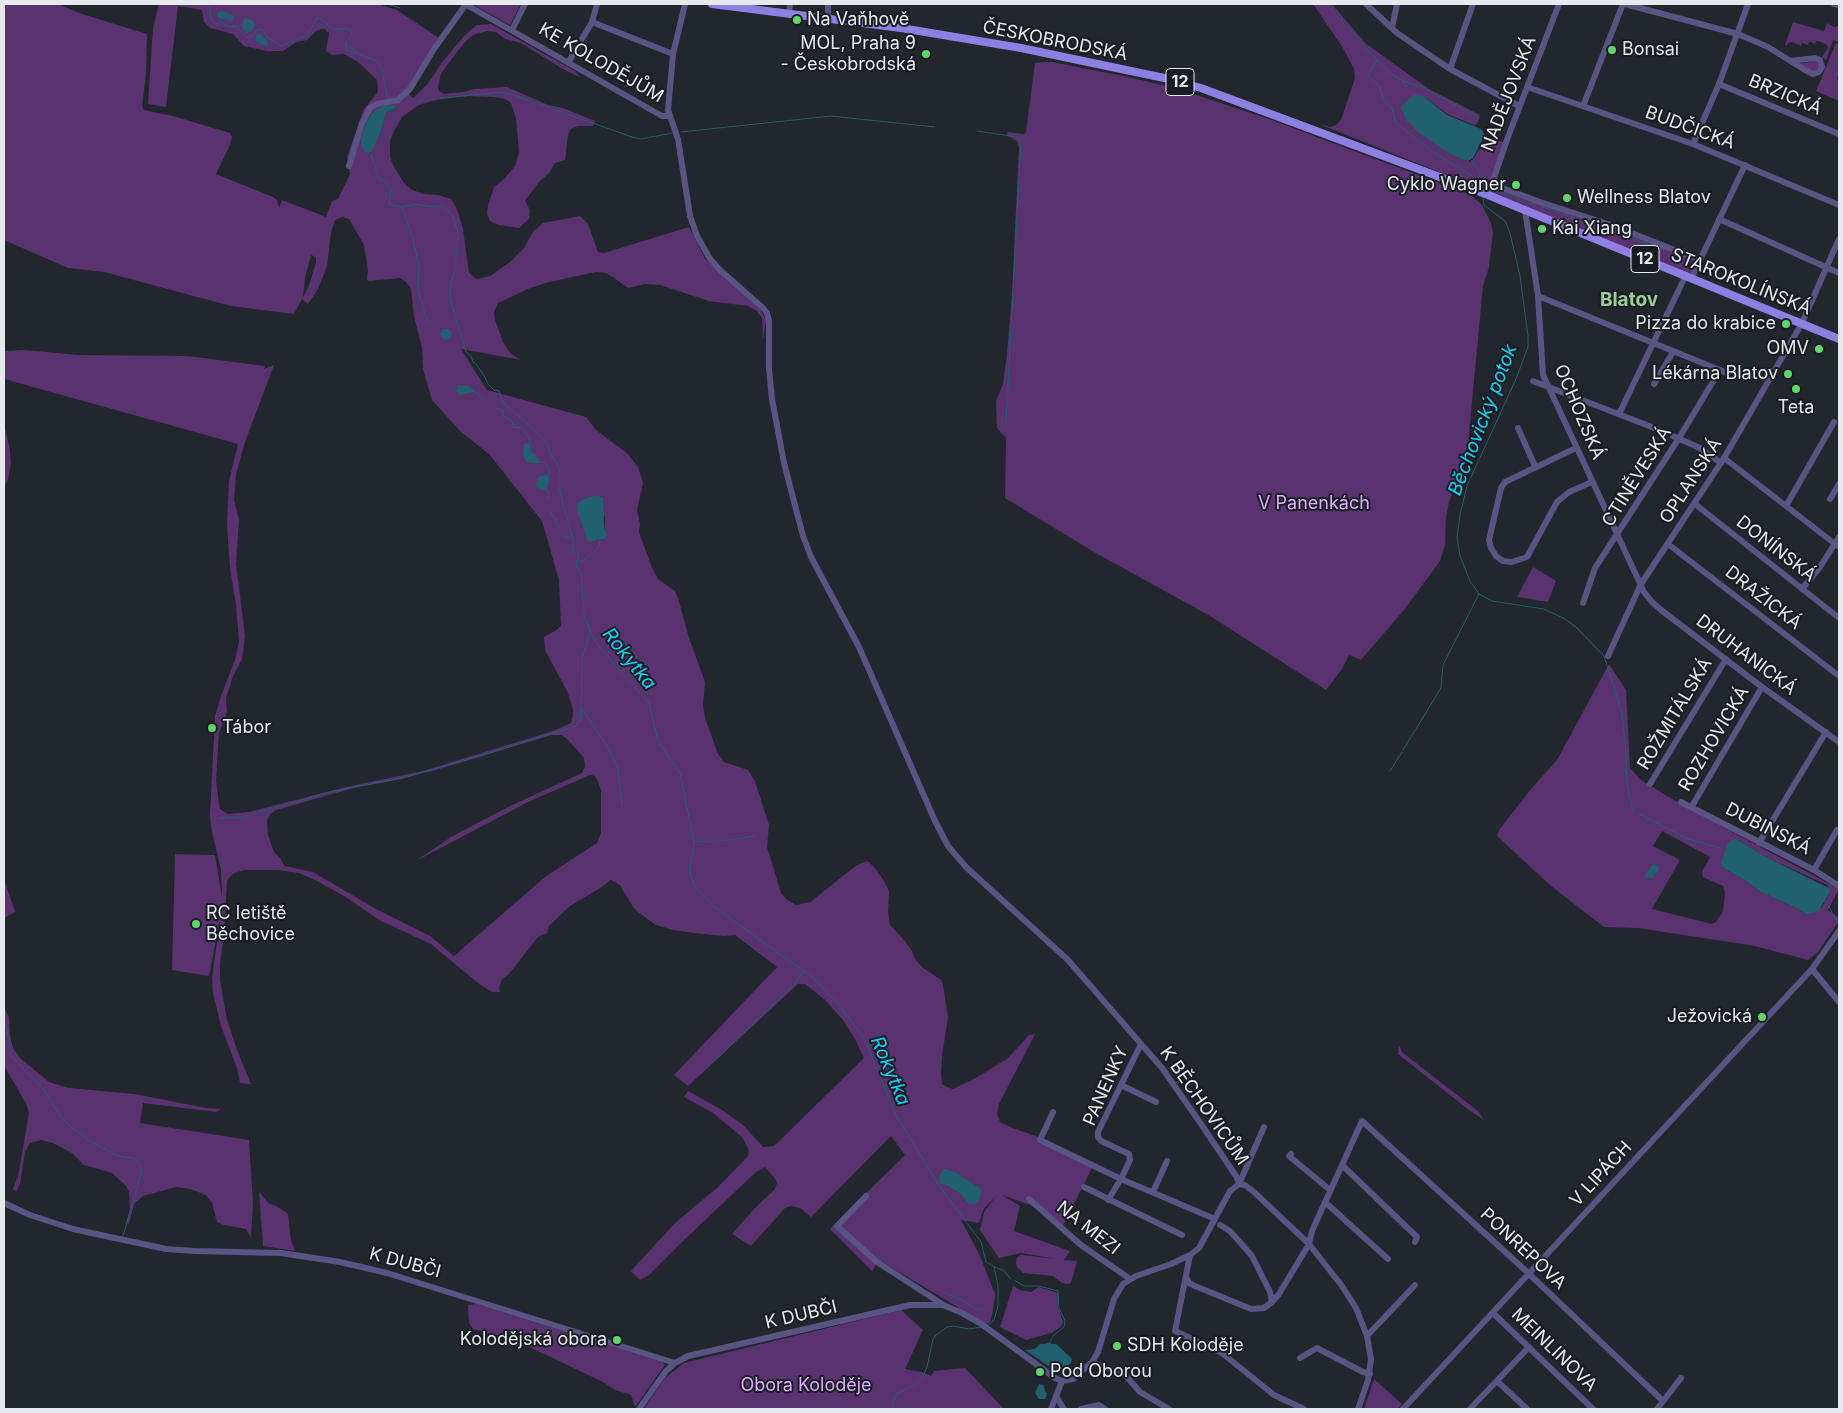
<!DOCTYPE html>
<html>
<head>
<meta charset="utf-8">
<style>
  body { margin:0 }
  #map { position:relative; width:1843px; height:1413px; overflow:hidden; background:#22262d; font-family:Inter,sans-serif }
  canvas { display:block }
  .frame { position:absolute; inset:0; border:5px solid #e6e9ee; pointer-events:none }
</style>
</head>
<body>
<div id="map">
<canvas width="1843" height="1413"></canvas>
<div class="frame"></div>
</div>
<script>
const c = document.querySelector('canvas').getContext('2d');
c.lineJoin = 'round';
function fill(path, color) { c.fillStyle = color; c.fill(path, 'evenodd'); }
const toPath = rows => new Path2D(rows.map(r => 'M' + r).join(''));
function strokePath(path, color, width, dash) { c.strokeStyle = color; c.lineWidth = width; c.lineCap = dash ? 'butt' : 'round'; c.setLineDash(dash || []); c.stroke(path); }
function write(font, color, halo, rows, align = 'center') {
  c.font = font + ' Inter,sans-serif'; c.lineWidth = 4; c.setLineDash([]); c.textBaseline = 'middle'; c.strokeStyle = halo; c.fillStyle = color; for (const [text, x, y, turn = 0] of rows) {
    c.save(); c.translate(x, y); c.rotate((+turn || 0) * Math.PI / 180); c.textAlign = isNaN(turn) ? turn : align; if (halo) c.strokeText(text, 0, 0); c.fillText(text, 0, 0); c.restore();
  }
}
fill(toPath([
  [4,4,58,4,79,13,147,34,146,74,142,106,144,110,173,116,230,133,232,137,230,145,216,174,273,197,277,200,279,208,282,200,326,217,332,201,338,199,350,174,347,157,364,109,378,92,377,80,358,62,344,54,332,55,326,51,329,33,325,29,321,29,316,31,307,40,296,42,283,51,267,51,244,46,233,34,210,28,204,22,202,10,178,6,166,107,148,104,153,28,159,4,377,4,397,10,439,38,406,91,413,98,427,85,443,61,465,35,477,25,491,24,575,71,581,78,561,68,521,43,505,39,496,32,487,31,473,35,464,43,441,73,438,87,439,91,444,94,463,92,475,89,507,87,548,105,563,108,595,121,593,126,578,126,571,129,568,135,565,160,555,163,549,173,539,182,525,201,530,210,529,219,519,228,498,225,490,221,487,214,488,205,494,187,505,178,515,166,519,152,516,119,511,103,505,99,494,97,468,96,439,99,419,105,402,117,394,131,390,141,390,157,393,165,404,183,412,190,424,194,438,195,451,199,457,209,463,229,469,273,476,279,490,276,510,262,524,248,533,232,543,223,580,216,588,224,598,252,604,253,689,227,705,259,760,309,766,320,763,340,762,318,757,311,748,306,709,301,660,285,645,284,628,288,613,277,606,273,596,272,549,282,530,288,498,303,494,312,495,320,503,342,510,353,521,360,461,349,487,390,586,417,596,430,628,454,638,467,643,483,637,510,640,524,639,532,652,568,658,579,675,591,678,598,689,638,705,682,703,704,705,718,718,754,724,762,748,770,755,781,769,825,767,847,781,893,786,899,796,905,810,902,857,865,868,861,875,868,884,881,889,891,888,912,890,925,905,941,912,951,915,959,922,967,941,980,943,985,948,1017,942,1056,941,1074,942,1084,947,1087,953,1089,976,1078,1008,1058,1029,1035,1035,1034,999,1104,997,1114,1000,1122,1012,1128,1036,1136,1092,1168,1062,1227,1036,1207,1002,1195,1020,1206,1014,1231,1070,1251,1064,1260,1077,1261,1071,1283,1068,1284,1062,1283,1053,1276,1023,1273,1017,1267,1016,1263,1017,1257,1021,1255,1056,1259,1021,1253,999,1258,980,1230,984,1212,996,1196,983,1210,979,1223,961,1220,980,1256,995,1294,993,1311,990,1322,986,1324,879,1260,872,1271,830,1229,905,1155,891,1136,811,1217,800,1208,791,1206,785,1208,751,1246,732,1234,755,1208,775,1189,777,1183,776,1180,765,1167,756,1172,682,1242,649,1275,640,1280,631,1271,675,1223,717,1188,748,1156,749,1150,742,1137,713,1113,684,1097,688,1091,722,1110,743,1125,763,1147,774,1146,864,1058,855,1039,843,1020,825,1000,805,984,798,984,688,1086,674,1075,777,967,735,935,724,936,694,933,673,930,656,925,638,912,633,907,620,885,611,880,600,888,570,906,549,926,547,933,538,937,508,975,502,979,499,987,500,992,492,992,479,984,431,944,379,920,346,897,315,880,299,873,278,870,245,870,234,873,227,880,224,932,220,965,220,980,227,1020,237,1050,251,1084,240,1083,237,1068,221,1026,213,993,212,978,220,919,209,976,172,970,175,854,215,855,222,898,221,870,211,827,210,815,215,716,221,696,235,660,239,642,236,605,230,568,227,525,229,481,238,444,4,379,4,351,25,350,78,355,188,356,265,366,264,369,274,365,245,442,236,474,234,500,239,520,236,564,245,636,242,659,233,676,226,698,227,712,219,733,216,780,219,805,220,809,228,814,249,812,346,787,423,771,553,731,571,723,573,716,573,710,568,693,545,650,544,637,555,631,561,626,559,580,542,521,489,454,461,432,432,400,423,369,422,348,414,316,411,289,406,282,400,278,369,281,367,279,368,270,364,245,349,219,342,217,335,220,331,233,327,266,318,289,308,304,302,299,294,314,231,306,104,272,68,268,4,240],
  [386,105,397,107,395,109,387,112,385,116,381,132,372,152,368,153],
  [311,255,316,257,316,263,308,288,303,297,305,278],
  [605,515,604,539,590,542],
  [551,735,561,735,566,738,579,752,584,758,585,766,582,773,510,806,451,837,416,861,528,802,590,775,595,776,598,781,601,791,601,833,597,843,545,877,454,956,430,936,376,909,313,872,284,866,281,859,274,852,268,835,267,820,270,814,276,810,357,787,397,780,436,770],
  [946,1185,980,1198,969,1204,959,1193],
  [472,4,521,4,510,25],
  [1313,4,1332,4,1365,43,1429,89,1480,115,1477,124,1474,125,1447,114,1423,96,1419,133,1458,158,1471,162,1487,138,1493,138,1505,143,1487,191,1319,124,1330,127,1336,125,1341,120,1355,78,1354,69,1343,48],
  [1793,22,1824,31,1827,23,1834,27,1839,26,1839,42,1833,40,1826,60,1822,57,1828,48,1826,44,1818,41,1816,41,1815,44,1811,42,1809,42,1808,45,1802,43,1801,46,1792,42,1788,43,1787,46,1785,45],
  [1836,43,1839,44,1839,72,1837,79,1839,80,1839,101,1816,91],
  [1815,61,1817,62,1820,66,1814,72,1798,64],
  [1042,62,1052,62,1133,78,1175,88,1269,119,1471,195,1482,205,1491,223,1493,233,1489,267,1483,286,1468,444,1461,470,1449,502,1446,517,1445,545,1440,561,1404,610,1361,660,1349,655,1342,669,1326,690,1210,616,1094,552,1005,498,1006,438,997,428,996,401,1003,384,1007,354,1012,293,1019,147,1017,141,1008,136,1007,132,1024,134,1026,132,1035,63],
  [1492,184,1700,260,1692,277,1488,195],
  [4,424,10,450,11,464,8,479,4,488],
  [1533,567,1556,581,1548,602,1517,597],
  [1609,664,1626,690,1630,768,1641,780,1687,808,1839,889,1828,910,1839,918,1839,921,1818,952,1808,960,1755,946,1638,928,1604,927,1551,886,1497,836,1499,830,1531,789,1557,760],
  [1662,831,1710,857,1702,872,1703,877,1723,886,1725,893,1723,911,1716,922,1712,924,1652,909,1680,860,1653,846],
  [1736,839,1766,857,1827,885,1830,892,1822,907,1806,914,1796,908,1761,892,1743,879,1720,866],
  [4,879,15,912,4,918],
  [4,1007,9,1017,10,1035,13,1048,20,1058,49,1082,69,1088,135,1094,206,1108,221,1109,216,1112,143,1103,140,1123,249,1140,253,1203,251,1238,246,1229,224,1225,217,1222,212,1203,206,1195,190,1189,176,1187,143,1196,134,1204,129,1224,126,1223,130,1209,129,1192,126,1186,112,1173,84,1165,72,1153,53,1143,41,1140,30,1143,25,1152,20,1184,16,1192,13,1189,18,1176,29,1113,26,1103,4,1066],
  [1399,1045,1402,1052,1479,1112,1484,1120,1469,1110,1398,1054],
  [259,1192,268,1203,276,1206,288,1214,291,1240,295,1251,263,1246],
  [1013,1286,1020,1290,1031,1292,1039,1287,1058,1293,1058,1307,1063,1322,1061,1327,1051,1333,1026,1340,1000,1327],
  [476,1304,662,1362,665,1365,635,1407,631,1395,615,1390,603,1382,515,1340,473,1329,469,1323,468,1305],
  [901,1310,923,1330,905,1369,922,1372,931,1376,934,1371,965,1368,1004,1409,644,1409,665,1378,684,1363],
  [1374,1379,1402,1404,1397,1409,1364,1409]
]), '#5a3270');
fill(toPath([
  [222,11,232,15,234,18,233,21,218,18,217,13],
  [245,18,252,20,255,24,252,30,247,33,242,27,243,21],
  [259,33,268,42,268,46,265,46,256,41,256,36],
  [1414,95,1423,96,1447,115,1481,129,1485,135,1473,158,1468,161,1458,158,1444,150,1419,133,1405,118,1401,106],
  [386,105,397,106,395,109,387,112,385,116,381,132,372,152,368,153,365,152,361,144,361,139,368,119,375,111],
  '440.5 334a5.5 5.5 0 1 1 11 0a5.5 5.5 0 1 1-11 0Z',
  [458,385,469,386,473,389,474,392,460,395,456,391],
  [526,443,530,444,531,451,539,460,539,463,530,463,525,460,523,452,524,445],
  [545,475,548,476,549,480,547,488,543,490,537,488,536,484,538,477],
  [595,495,603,498,604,527,607,536,604,539,590,542,587,539,577,510,578,504,582,500],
  [1736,839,1766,857,1829,888,1830,892,1818,912,1806,914,1796,908,1761,892,1743,879,1720,866,1727,845,1732,840],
  [1653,864,1658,866,1659,871,1654,874,1652,878,1644,877],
  [944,1169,955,1172,981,1189,980,1198,976,1204,969,1204,959,1193,946,1185,941,1184,939,1182,940,1175],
  [1050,1342,1051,1344,1056,1344,1072,1359,1071,1363,1059,1373,1025,1350,1035,1349,1040,1344,1045,1344],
  [1039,1384,1043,1385,1047,1395,1045,1399,1039,1399,1035,1393]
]), '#21606f');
strokePath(toPath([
  [205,4,210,8,211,20,216,24,221,22,229,27,236,26,247,38,252,36,256,30,261,29,265,32,267,38,272,40,281,46,307,35,317,18,322,19,332,29,351,29,352,35,345,43,360,55,377,61,381,66,388,100],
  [387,4,400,8],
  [1326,4,1377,60,1368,76,1379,86,1384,101,1392,108,1395,122,1430,150,1478,180,1481,188],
  [345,43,347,50,357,54],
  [1378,61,1393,75,1403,81,1422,87,1479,118],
  [1403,81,1406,87],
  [418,101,499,92,511,94,632,137,641,139,672,133],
  [977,131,1017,137,1021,142,1006,423],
  [681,132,831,116,935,127],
  [371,154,379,179,386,182,391,189,389,204,402,207,415,204,432,207,442,206,448,210,453,217,458,233,455,269,451,283,450,299,466,352,471,356,473,362,476,364,485,377,488,384,494,390,499,391,503,402,547,442,550,453,559,467,560,492,574,543,572,552,579,552,576,565,581,574,584,615,590,631,600,648,649,703,658,741,680,773,694,842,690,872,694,885,713,906,813,978,840,1006,865,1040,896,1115,938,1184,981,1242,986,1262,994,1267,998,1285,998,1306,994,1320,988,1325],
  [1470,159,1478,169,1483,184,1482,188],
  [1494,189,1523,201],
  [1483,197,1484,205,1505,221,1510,233,1520,276,1528,336,1528,347,1516,379,1467,486,1460,515,1457,537,1460,556,1470,581,1479,594,1492,601,1544,609,1565,619,1577,628,1604,656,1622,713,1626,753,1627,784,1632,808,1635,812],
  [1529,203,1533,204],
  [1540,206,1577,219],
  [402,207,413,239,419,267,418,291,428,323],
  [1582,221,1600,228],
  [1605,229,1664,250],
  [475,391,484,401],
  [495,408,502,410,504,417,512,421,513,427,522,428,531,441,530,445],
  [538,461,545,463,547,465,549,471,548,476],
  [546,488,549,495,547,501],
  [550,511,558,524,559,529],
  [561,535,566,538,570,537],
  [578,562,583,561,599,547,600,541],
  [582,709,608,747,618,768,622,805],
  [1403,750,1441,688,1443,665,1479,594],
  [1390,771,1402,752],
  [1639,814,1688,839,1720,848],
  [219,818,243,817,329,792,402,778,487,754,576,726,580,720,581,708,582,658,590,633],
  [694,842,721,841,755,836],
  [1824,901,1827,903,1839,925],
  [4,1017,12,1057,44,1090,60,1116,70,1126,90,1141,118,1156,132,1158,139,1163,141,1174,123,1236],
  [707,1068,795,983,803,972],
  [994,1267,1003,1270,1011,1279],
  [1014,1280,1024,1286,1039,1286,1058,1291,1059,1308,1065,1321,1064,1327,1053,1336,1050,1342],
  [945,1293,963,1300,976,1309,983,1309],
  [892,1409,895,1395,917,1384,923,1376,927,1367,933,1339,935,1336,947,1327,953,1326,969,1329,982,1327]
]), '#21606f', 1);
strokePath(toPath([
  [465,4,662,116,670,116],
  [685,4,673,54,668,110,678,139,690,216,697,236,710,259,720,270,763,308,767,313,769,321,769,369,772,399,784,463,803,536,811,557,859,647,935,821,948,846,966,867,1068,960,1162,1068,1199,1121,1236,1176,1239,1184],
  [828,4,828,19],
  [1366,4,1397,33,1450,69,1519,106],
  [1625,4,1738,34,1768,47,1805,70,1813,74,1819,72,1822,67,1820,60,1815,58,1790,61],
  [1834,4,1839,5],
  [789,14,790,4],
  [592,22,673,54],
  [1392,28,1397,4],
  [512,30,525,4],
  [568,63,592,22,597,4],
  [1450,69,1473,4],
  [1719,84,1839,134],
  [1527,87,1693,144,1839,205],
  [1583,106,1623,4],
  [1693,144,1719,84,1748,4],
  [349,166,362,123,370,108,377,104,398,100,410,89,434,49,466,4],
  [1492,184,1540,202,1614,226,1700,260],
  [1488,195,1508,137,1559,4],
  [1525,210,1538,296,1543,375,1644,592,1652,602,1661,610,1762,687,1839,742],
  [1719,219,1839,273],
  [1692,277,1745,165],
  [1538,296,1727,373],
  [1533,381,1657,429],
  [1654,384,1673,352],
  [1619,414,1686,275],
  [1518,428,1535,466],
  [1673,436,1700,448,1721,463],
  [1576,448,1505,482,1501,488,1489,540,1491,548,1496,556,1503,561,1512,562,1527,557,1557,502,1569,492,1592,482],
  [1724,458,1839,547],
  [1830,499,1839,484],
  [1695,504,1839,618],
  [1786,506,1834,422],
  [1668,544,1839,676],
  [1802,589,1820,567,1839,537],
  [1583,603,1595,568,1679,438,1720,370],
  [1608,656,1641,584,1724,458,1802,323,1839,239],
  [1650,784,1726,659],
  [1681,802,1814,870,1839,886],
  [1692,806,1762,687],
  [1759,843,1826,732],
  [1814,870,1837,830],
  [1812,969,1839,1002],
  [1121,1085,1156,1102],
  [1053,1112,1040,1140,1121,1179,1130,1160,1129,1154,1101,1141,1098,1137,1098,1132,1141,1044],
  [1291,1154,1289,1156,1330,1190],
  [1342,1165,1417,1237,1415,1242],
  [1239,1184,1245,1185,1254,1192,1309,1244,1342,1286,1356,1308,1367,1336,1371,1359,1368,1380,1358,1409],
  [1239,1184,1264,1127],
  [1084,1187,1182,1235],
  [1153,1192,1167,1161],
  [866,1196,837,1226,877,1262,942,1304],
  [1029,1199,1081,1245,1130,1279],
  [1108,1200,1121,1179,1215,1219],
  [1325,1202,1388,1259],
  [4,1203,30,1215,73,1229,166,1249,195,1251,281,1253,340,1262,387,1273,675,1363],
  [1220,1225,1230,1231,1252,1256,1270,1292,1272,1302],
  [1190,1255,1175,1331,1222,1353,1274,1395,1304,1409],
  [1186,1277,1189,1283,1195,1286,1251,1309,1264,1308,1272,1302,1279,1294,1309,1244,1312,1231,1362,1121,1526,1271,1663,1401],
  [1493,1313,1593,1409],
  [1367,1336,1415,1285],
  [1300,1358,1317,1348,1363,1372,1370,1374],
  [1092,1362,1126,1376,1140,1392,1169,1409],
  [1497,1381,1527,1409],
  [1057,1398,1064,1409],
  [639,1409,666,1371,675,1363,688,1356,910,1305,943,1305,960,1312,980,1323,1055,1378,1062,1381,1073,1379,1092,1362,1098,1352,1114,1299,1123,1284,1136,1276,1171,1264,1190,1255,1199,1248,1230,1191,1239,1184],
  [1051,1409,1062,1381],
  [1081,1409,1099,1405,1105,1409],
  [1403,1409,1812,969,1839,931],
  [1470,1409,1529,1347],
  [1657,1409,1681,1378]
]), '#595484', 6);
strokePath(toPath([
  [712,4,901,28,1021,48,1169,79,1201,88,1488,195,1839,339]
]), '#8e7fe3', 8);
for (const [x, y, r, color] of [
  [797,20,5,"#61d46a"],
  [1612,50,5,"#61d46a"],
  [926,54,5,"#61d46a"],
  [1516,185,5,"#61d46a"],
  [1567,198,5,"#61d46a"],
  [1542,229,5,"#61d46a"],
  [1786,324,5,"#61d46a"],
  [1819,349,5,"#61d46a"],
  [1788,374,5,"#61d46a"],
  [1796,389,5,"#61d46a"],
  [212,728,5,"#61d46a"],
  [196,924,5,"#61d46a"],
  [1762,1017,5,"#61d46a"],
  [617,1340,5,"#61d46a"],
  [1117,1346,5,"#61d46a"],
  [1040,1372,5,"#61d46a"]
]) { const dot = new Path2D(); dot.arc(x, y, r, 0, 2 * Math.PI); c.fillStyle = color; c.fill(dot); strokePath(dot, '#191c23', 2); }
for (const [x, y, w] of [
  [1180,82,28],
  [1645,259,28]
]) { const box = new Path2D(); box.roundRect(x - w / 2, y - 13.5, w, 27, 4); c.fillStyle = '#191c23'; c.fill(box); strokePath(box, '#e6e9ee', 1); }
write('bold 16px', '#e6e9ee', null, [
  ["12",1180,82],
  ["12",1645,259]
]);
write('18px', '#e6e9ee', '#191c23', [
  ["Na Vaňhově",807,20],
  ["MOL, Praha 9",916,44,"right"],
  ["- Českobrodská",916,65,"right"],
  ["Bonsai",1622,50],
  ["Cyklo Wagner",1506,185,"right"],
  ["Wellness Blatov",1577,198],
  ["Kai Xiang",1552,229],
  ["Pizza do krabice",1776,324,"right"],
  ["OMV",1809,349,"right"],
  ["Lékárna Blatov",1778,374,"right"],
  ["Teta",1796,408,"center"],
  ["Tábor",222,728],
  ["RC letiště",206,914],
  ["Běchovice",206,935],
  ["Ježovická",1752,1017,"right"],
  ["Kolodějská obora",607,1340,"right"],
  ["SDH Koloděje",1127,1346],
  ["Pod Oborou",1050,1372]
], 'left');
write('18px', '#e6e9ee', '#191c23', [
  ["ČESKOBRODSKÁ",1055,41,11],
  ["KE KOLODĚJŮM",601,63,30],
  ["NADĚJOVSKÁ",1509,94,-69],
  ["BRZICKÁ",1785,95,23],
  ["BUDČICKÁ",1690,128,20],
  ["STAROKOLÍNSKÁ",1741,282,22],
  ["OCHOZSKÁ",1579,412,67],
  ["CTINĚVESKÁ",1637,477,-58],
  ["OPLANSKÁ",1691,481,-57],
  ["DONÍNSKÁ",1776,549,38],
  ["DRAŽICKÁ",1763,598,38],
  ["DRUHANICKÁ",1746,655,37],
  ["ROŽMITÁLSKÁ",1675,714,-59],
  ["ROZHOVICKÁ",1714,739,-59],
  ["DUBINSKÁ",1768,829,27],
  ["PANENKY",1106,1086,-66],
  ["K BĚCHOVICŮM",1204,1106,55],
  ["V LIPÁCH",1601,1174,-47],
  ["NA MEZI",1088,1228,38],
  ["PONREPOVA",1523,1249,43],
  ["K DUBČI",405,1263,15],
  ["K DUBČI",801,1315,-13],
  ["MEINLINOVA",1554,1350,44]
]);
write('18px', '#ddaffa', '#191c23', [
  ["V Panenkách",1314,504],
  ["Obora Koloděje",806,1386]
]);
write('bold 19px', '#96d097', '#191c23', [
  ["Blatov",1629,300]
]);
write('italic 19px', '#10d5fb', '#191c23', [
  ["Běchovický potok",1483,420,-69],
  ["Rokytka",629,659,51],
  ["Rokytka",890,1071,67]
]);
</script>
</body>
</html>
